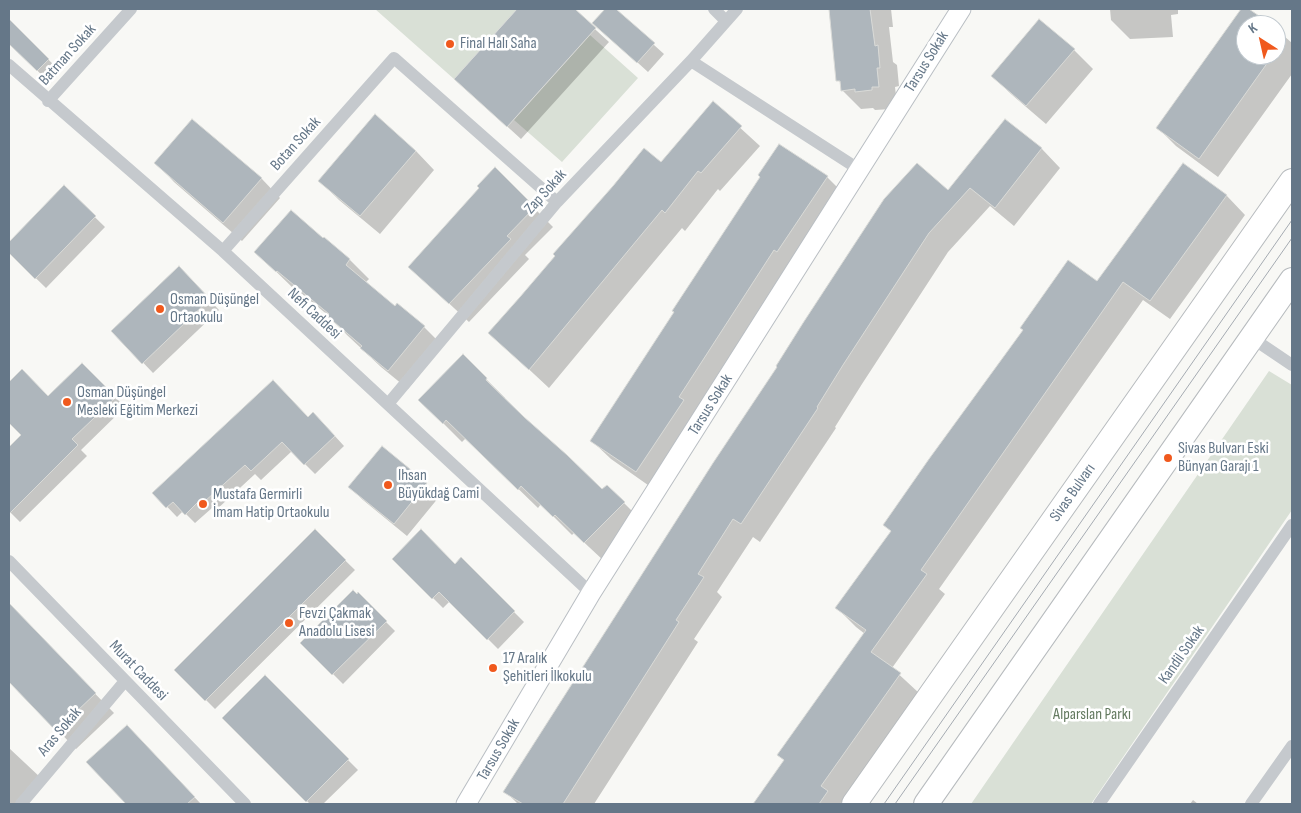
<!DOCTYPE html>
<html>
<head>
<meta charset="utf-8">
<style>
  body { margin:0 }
  #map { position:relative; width:1301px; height:813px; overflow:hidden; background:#f8f8f5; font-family:"Sofia Sans Condensed",sans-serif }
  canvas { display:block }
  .frame { position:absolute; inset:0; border:10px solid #657788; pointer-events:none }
  .north { position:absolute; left:1236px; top:15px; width:50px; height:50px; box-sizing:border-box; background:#fff; border:1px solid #c1c9cf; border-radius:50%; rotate:325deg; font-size:14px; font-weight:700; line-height:20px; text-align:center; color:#657788 }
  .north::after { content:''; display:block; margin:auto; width:18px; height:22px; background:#f0591d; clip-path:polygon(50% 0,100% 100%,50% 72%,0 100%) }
</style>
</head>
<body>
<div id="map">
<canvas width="1301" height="813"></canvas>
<div class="frame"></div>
<div class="north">K</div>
</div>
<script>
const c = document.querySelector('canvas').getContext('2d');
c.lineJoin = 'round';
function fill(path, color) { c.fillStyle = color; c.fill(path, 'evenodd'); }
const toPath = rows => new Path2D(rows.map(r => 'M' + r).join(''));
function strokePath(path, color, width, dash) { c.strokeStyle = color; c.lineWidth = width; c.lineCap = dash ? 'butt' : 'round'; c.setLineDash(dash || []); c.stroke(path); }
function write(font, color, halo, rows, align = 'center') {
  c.font = font + ' "Sofia Sans Condensed",sans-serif'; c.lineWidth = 5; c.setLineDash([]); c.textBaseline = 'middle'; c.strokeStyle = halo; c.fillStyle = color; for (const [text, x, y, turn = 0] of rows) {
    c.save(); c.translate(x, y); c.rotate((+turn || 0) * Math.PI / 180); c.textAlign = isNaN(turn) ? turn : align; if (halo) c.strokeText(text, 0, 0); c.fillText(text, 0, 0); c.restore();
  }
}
fill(toPath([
  [375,9,517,9,454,79],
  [590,35,638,78,562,162,514,120],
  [1269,371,1292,385,1292,510,1091,804,971,804]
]), '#d9e0d6');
fill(toPath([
  [519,9,573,9,609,42,521,139,455,79],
  [607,9,614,9,664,54,648,72,594,23],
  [830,9,891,9,893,27,889,27,893,62,897,65,899,86,895,87,897,105,891,109,875,110,873,108,861,109,842,90,842,84,838,80],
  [1110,9,1178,9,1178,14,1171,15,1173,37,1130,39,1111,20],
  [1242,9,1247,9,1270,25,1246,25,1246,55,1276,55,1276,29,1292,43,1292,74,1218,177,1176,146,1157,127],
  [9,21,61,72,50,83,9,43],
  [1074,50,1093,69,1046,124,1011,94,993,76],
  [713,103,760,146,720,191,718,189,685,231,682,228,549,388,490,333,661,163],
  [1005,120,1042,149,1060,168,1014,226,990,206,948,252,862,384,835,427,836,428,760,542,753,537,717,592,722,597,694,639,698,642,594,804,518,804,505,791,948,192],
  [192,121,262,179,280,198,242,241,174,182,156,163],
  [416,151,434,170,380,234,339,200,320,181],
  [1183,165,1227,196,1245,215,1170,319,1143,300,939,589,945,594,892,668,919,693,840,804,754,804,785,761,865,634,856,627,837,608,892,532,885,525,1098,283],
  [495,169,553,227,525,255,529,259,469,322,410,267,481,188],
  [827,177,846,196,655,490,611,459,592,441],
  [64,187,105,227,46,288,9,252,9,244],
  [324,239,350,260,369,279,365,283,395,308,398,305,424,327,443,346,408,389,381,367,347,335,329,316,296,289,295,290,256,252],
  [179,268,219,310,153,373,113,331],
  [463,356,505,398,504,399,602,491,607,486,643,522,604,561,574,533,572,535,541,504,538,508,466,438,462,442,420,400],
  [82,364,125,407,81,450,87,456,20,522,9,511,9,449,22,435,9,421,9,384,22,371,49,398],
  [308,418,323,423,344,446,315,474,292,451,261,480,255,474,215,511,212,508,195,523,183,511,177,517,154,493],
  [426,484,439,497,407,536,363,500,350,487],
  [315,531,355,570,215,709,176,670],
  [394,559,455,565,461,559,524,622,498,649,450,601,443,608],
  [358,594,395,631,343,684,302,643],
  [9,606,114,713,76,749,9,680],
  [265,677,358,770,323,804,310,804,223,718],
  [145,745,201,804,128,804,88,762],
  [9,748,41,778,19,804,9,804],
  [1193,800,1198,804,1190,804]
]), '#0003');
const building = toPath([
  [517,9,575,9,596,28,507,127,454,79,517,9],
  [605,9,616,9,655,43,637,63,592,23,605,9],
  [829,9,870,9,875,46,878,45,880,68,877,68,879,87,872,87,872,90,855,92,855,89,841,91,840,81,836,81,829,9],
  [1241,9,1249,9,1272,25,1246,25,1246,55,1273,55,1199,159,1156,128,1241,9],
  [9,19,49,59,37,71,9,44,9,19],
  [1039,19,1075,49,1026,106,991,76,1039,19],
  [713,101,742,126,701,173,698,171,665,213,662,210,529,370,488,333,520,297,555,256,553,254,613,186,644,148,661,162,713,101],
  [375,114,416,151,360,216,318,181,375,114],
  [192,119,262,178,223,223,154,163,192,119],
  [1005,119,1042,148,995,208,970,188,929,233,843,365,817,407,818,408,741,524,733,519,698,574,704,577,676,620,679,622,563,804,523,804,503,792,713,463,777,367,776,366,803,323,884,199,917,163,948,190,1005,119],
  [779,144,828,176,777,252,774,250,679,397,684,400,636,472,590,441,674,312,672,311,760,177,758,175,779,144],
  [1183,163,1227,195,1150,301,1123,282,921,570,927,574,871,652,901,673,821,786,828,791,819,804,753,804,784,760,777,755,866,630,835,608,891,531,883,525,929,459,1023,330,1020,328,1068,260,1097,281,1183,163],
  [495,167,535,207,507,236,511,239,449,304,408,267,479,188,477,186,495,167],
  [64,185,96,216,35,279,9,253,9,242,64,185],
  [291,210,323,238,324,237,350,259,346,265,395,306,397,303,425,326,388,371,360,348,362,346,327,316,329,314,277,271,276,272,254,252,291,210],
  [179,266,210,299,142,364,111,331,179,266],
  [463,354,487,378,486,380,524,417,567,455,602,489,607,485,625,502,584,543,555,515,553,517,521,486,518,490,446,420,443,424,418,400,463,354],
  [82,363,116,397,72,439,78,445,9,514,9,447,21,435,9,423,9,382,22,369,48,396,82,363],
  [273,380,308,417,313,412,335,436,304,465,282,442,251,471,245,465,204,502,201,499,185,515,173,502,166,508,152,493,273,380],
  [382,446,427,483,394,524,348,487,382,446],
  [315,529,346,560,205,701,174,670,315,529],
  [421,529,455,564,461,557,515,611,487,640,439,592,432,599,392,559,421,529],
  [353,590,357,594,358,592,387,621,332,675,300,643,353,590],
  [9,603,96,693,56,731,9,682,9,603],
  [265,675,349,759,306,802,222,718,265,675],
  [127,725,195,797,187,804,126,804,86,762,127,725]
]);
fill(building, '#aeb6bc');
strokePath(building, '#d9dad7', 1);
const secondary = toPath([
  [466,804,591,593,961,9]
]);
const highway = toPath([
  [854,804,1292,181],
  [926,804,1292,280]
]);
strokePath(secondary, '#b9bec3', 21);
strokePath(highway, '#b7bbbe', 26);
strokePath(toPath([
  [714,9,726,21],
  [691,61,860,170],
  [9,65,223,251,591,593],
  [48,101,131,9],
  [223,251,394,58,557,202],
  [1252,338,1292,365],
  [388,404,557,202,691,61,737,9],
  [9,561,245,804],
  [21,804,125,681],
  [1099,804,1292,525],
  [1251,804,1292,746]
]), '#c5c9cd', 12);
strokePath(secondary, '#fff', 19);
strokePath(highway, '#fff', 24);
strokePath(toPath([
  [884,804,1292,220],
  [895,804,1292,238]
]), '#a5abb2', 1);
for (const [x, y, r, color] of [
  [450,44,5,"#f0591d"],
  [160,309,5,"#f0591d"],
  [67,402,5,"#f0591d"],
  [1168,458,5,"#f0591d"],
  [388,485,5,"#f0591d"],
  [203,504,5,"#f0591d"],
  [289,623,5,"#f0591d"],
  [493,668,5,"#f0591d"]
]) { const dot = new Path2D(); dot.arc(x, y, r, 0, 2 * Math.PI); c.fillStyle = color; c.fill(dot); strokePath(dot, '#fff', 2); }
write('16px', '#657788', '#fff', [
  ["Final Halı Saha",460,44],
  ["Osman Düşüngel",170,300],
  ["Ortaokulu",170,318],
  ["Osman Düşüngel",77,393],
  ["Mesleki Eğitim Merkezi",77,411],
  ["Sivas Bulvarı Eski",1178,449],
  ["Bünyan Garajı 1",1178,467],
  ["Ihsan",398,476],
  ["Büyükdağ Cami",398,494],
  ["Mustafa Germirli",213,495],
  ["İmam Hatip Ortaokulu",213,513],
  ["Fevzi Çakmak",299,614],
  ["Anadolu Lisesi",299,632],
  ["17 Aralık",503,659],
  ["Şehitleri İlkokulu",503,677]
], 'left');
write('16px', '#657788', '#fff', [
  ["Batman Sokak",68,55,-48],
  ["Tarsus Sokak",927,62,-58],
  ["Botan Sokak",296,144,-48],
  ["Zap Sokak",546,192,-48],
  ["Nefi Caddesi",314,314,43],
  ["Tarsus Sokak",711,405,-58],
  ["Sivas Bulvarı",1073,493,-55],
  ["Kandil Sokak",1182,655,-55],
  ["Murat Caddesi",138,671,46],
  ["Aras Sokak",60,732,-50],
  ["Tarsus Sokak",499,750,-60]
]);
write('16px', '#647a60', '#fff', [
  ["Alparslan Parkı",1092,715]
]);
</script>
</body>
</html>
